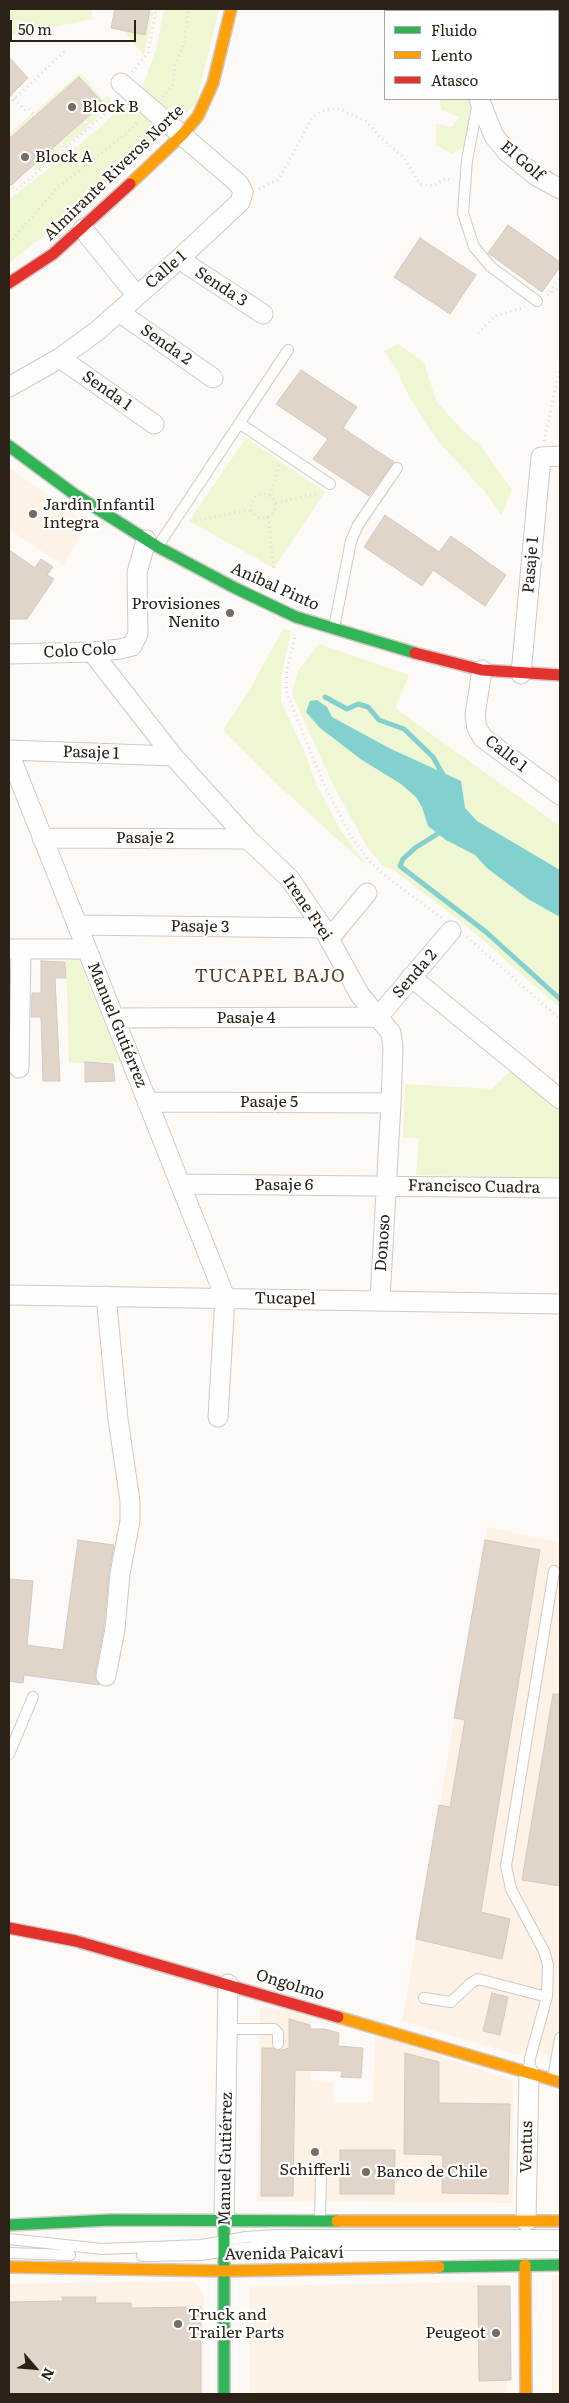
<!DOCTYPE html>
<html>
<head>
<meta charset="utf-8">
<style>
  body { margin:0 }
  #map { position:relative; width:569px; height:2403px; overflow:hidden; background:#fcf9f7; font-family:Literata,serif }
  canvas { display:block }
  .frame { position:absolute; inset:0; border:10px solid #2b2117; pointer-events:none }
  .legend { position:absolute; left:384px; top:10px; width:175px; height:90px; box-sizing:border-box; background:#fff; border:1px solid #aaa6a2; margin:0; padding:6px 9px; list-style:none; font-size:15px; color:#2b2117 }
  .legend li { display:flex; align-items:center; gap:10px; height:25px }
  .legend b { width:25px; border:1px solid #aaa6a2 }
  .north { position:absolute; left:10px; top:2343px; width:50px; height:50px; -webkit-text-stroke:4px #fff; paint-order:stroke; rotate:117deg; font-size:14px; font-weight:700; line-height:20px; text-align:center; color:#2b2117 }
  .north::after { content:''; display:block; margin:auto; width:18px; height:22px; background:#2b2117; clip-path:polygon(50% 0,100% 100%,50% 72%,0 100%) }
  .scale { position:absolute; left:10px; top:20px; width:126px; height:22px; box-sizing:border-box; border:2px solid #2b2117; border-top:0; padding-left:6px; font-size:15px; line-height:18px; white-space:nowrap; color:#2b2117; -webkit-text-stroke:4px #fff; paint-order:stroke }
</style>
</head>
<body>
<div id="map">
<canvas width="569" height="2403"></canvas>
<div class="frame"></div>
<ul class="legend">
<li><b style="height:6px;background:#30b455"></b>Fluido</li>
<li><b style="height:6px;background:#ff9f0a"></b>Lento</li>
<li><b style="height:6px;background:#e5322d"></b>Atasco</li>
</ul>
<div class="north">N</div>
<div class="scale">50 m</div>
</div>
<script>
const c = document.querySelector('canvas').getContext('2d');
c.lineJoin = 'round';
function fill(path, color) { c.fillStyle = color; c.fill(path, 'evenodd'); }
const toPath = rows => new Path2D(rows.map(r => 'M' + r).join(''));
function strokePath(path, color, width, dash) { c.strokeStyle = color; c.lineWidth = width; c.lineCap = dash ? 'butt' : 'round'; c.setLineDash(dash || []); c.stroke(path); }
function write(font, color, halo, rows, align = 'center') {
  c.font = font + ' Literata,serif'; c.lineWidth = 4.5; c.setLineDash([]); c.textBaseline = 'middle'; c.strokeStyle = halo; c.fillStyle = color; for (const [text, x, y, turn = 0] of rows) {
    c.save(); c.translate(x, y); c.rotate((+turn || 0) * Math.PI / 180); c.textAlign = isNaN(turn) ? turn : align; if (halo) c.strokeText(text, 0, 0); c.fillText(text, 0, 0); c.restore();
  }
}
fill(toPath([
  [9,468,88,524,63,565,9,529],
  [488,1527,560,1543,560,2065,548,2061,549,2055,525,2048,518,2055,402,2021],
  [264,2006,311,2017,311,2081,333,2082,334,2103,373,2102,375,2034,513,2081,513,2203,258,2201,260,2010],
  [552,2275,560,2275,560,2394,552,2394],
  [193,2281,204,2295,203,2394,9,2394,9,2284],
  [506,2282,507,2394,250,2394,249,2286]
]), '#fef1e5');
fill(toPath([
  [9,9,91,9,93,19,9,36],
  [164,9,219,9,196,103,160,139,94,197,9,263,9,200,100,128,143,85,156,50],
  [150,12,153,13,144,55,123,31,144,35],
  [80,73,103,99,108,95,112,103,90,124,85,119,102,103,79,77,41,111,83,121,88,127,65,146,35,112],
  [440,99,472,99,474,139,453,154,436,145,436,124,451,127,459,117,441,109],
  [32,114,62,147,38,170,33,164,49,149,26,124,9,139,9,134],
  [398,344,424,362,436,401,465,433,479,444,512,490,501,515,485,492,444,448,426,424,404,387,398,371,384,351],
  [246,438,325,492,274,568,189,521],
  [283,629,291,631,281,679,281,701,304,751,316,784,339,828,368,867,278,785,223,730,249,691],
  [319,644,409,675,395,708,560,826,560,1008,469,928,392,869,384,867,368,848,336,791,292,694,298,671],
  [78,957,120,1062,69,1063,66,958],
  [511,1071,560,1110,560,1178,416,1175,419,1138,403,1138,405,1084,492,1089]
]), '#eff6d2');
fill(toPath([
  [317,700,327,707,332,717,389,748,461,781,465,808,477,821,560,870,560,917,528,899,487,868,475,855,446,840,428,826,422,807,416,797,401,784,362,760,320,728,306,712,310,701]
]), '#83d0d0');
strokePath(toPath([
  [325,697,347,709,358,704,368,707,379,720,404,729,433,757,446,780],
  [442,831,415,848,403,859,400,866,486,932,560,999]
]), '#83d0d0', 5);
const building = toPath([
  [115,9,150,9,145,35,111,28,115,9],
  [9,57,28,78,9,97,9,57],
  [79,77,103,103,9,187,9,139,79,77],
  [508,225,560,262,560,267,542,292,488,253,508,225],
  [420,238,476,275,450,314,394,277,420,238],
  [301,370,357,407,343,428,394,462,369,496,313,459,328,439,276,404,301,370],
  [385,515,439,552,451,536,506,575,485,606,433,570,422,586,364,547,385,515],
  [9,550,35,568,41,559,53,567,47,575,54,579,27,619,9,619,9,550],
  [41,961,65,962,66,978,55,978,60,1081,43,1081,41,1017,31,1017,32,993,41,993,41,961],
  [85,1062,113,1064,115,1081,85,1082,85,1062],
  [78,1540,114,1545,109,1573,104,1627,95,1674,99,1685,24,1675,23,1683,9,1681,9,1579,33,1581,27,1645,63,1650,78,1540],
  [485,1540,540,1550,481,1912,510,1919,502,1959,416,1939,439,1805,450,1807,465,1720,454,1718,485,1540],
  [553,1694,560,1694,560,1886,522,1880,553,1694],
  [492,1993,508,1997,500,2035,483,2031,492,1993],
  [289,2019,310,2025,310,2029,324,2029,339,2033,338,2046,363,2048,361,2078,341,2077,342,2071,295,2070,293,2196,261,2196,262,2048,273,2048,278,2051,289,2048,289,2019],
  [405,2053,439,2062,439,2103,510,2104,508,2194,442,2193,443,2155,404,2154,405,2053],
  [340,2150,395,2150,394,2194,340,2194,340,2150],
  [478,2286,510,2286,511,2380,479,2381,478,2286],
  [62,2297,96,2297,95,2303,131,2303,131,2308,201,2307,201,2394,9,2394,9,2302,63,2301,62,2297]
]);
fill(building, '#e1d5c9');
strokePath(building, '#d1cac4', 1);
const lane = toPath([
  [478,102,467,160,463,213,474,247,491,267,537,301],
  [239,423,330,484],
  [158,546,288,350],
  [334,628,351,541,358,525,397,468],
  [9,1754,33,1697],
  [424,1998,451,2002,471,1983,478,1979,547,1997],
  [228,2029,274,2029,278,2033,278,2044],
  [529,2071,530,2058,547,1997,548,1965,544,1951,511,1889,506,1866,554,1571],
  [553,2079,560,2038],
  [320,2218,321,2179],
  [9,2239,102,2249,202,2245,246,2237,277,2235,560,2235],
  [9,2253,70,2255],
  [142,2256,201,2255,264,2245,560,2245]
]);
const street = toPath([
  [486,11,487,9],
  [479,99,494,136,507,152,535,175,560,189],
  [83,229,137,296],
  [179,259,263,314],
  [119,312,213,378],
  [60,358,154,424],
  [9,387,60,358,97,331,179,259,240,202,243,192,239,184,121,83],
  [92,652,173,756,248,839,290,879,323,928,360,995,391,1033,393,1048,391,1103,380,1300],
  [9,654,92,652,120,649,132,646,138,634,137,573,146,540],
  [482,670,475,715,477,728,483,738,560,795],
  [521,674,541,457,560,456],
  [9,750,173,756],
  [9,753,225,1297,218,1417],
  [42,838,248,839],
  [77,925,323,928],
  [329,939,367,893],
  [10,949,86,949],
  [411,977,560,1099],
  [114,1018,378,1017,451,931],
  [19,1068,21,949],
  [147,1102,391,1103],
  [180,1184,560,1188],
  [9,1295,560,1304],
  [106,1296,118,1419,130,1501,130,1521,120,1574,115,1629,106,1676],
  [224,2221,228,1984],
  [526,2221,529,2073]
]);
const fast = toPath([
  [9,446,74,494,158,547,235,588,296,617,415,653],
  [224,2221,224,2394],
  [9,2225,110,2220,337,2221],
  [439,2267,560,2265]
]);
const slow = toPath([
  [130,184,183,134,198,116,213,83,231,9],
  [338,2017,560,2082],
  [337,2221,560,2221],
  [525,2265,526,2394],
  [9,2267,224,2271,439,2267]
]);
const jam = toPath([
  [9,283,53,254,130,184],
  [415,653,482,670,560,675],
  [9,1928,76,1941,338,2017]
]);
strokePath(lane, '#d0cac4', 12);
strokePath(street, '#d0cac4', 21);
strokePath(fast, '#d0cac4', 14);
strokePath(slow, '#d0cac4', 14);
strokePath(jam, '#d0cac4', 14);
strokePath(toPath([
  [151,9,156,11],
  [132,72,148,53,156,9],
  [11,95,26,111],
  [163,97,173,84,175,65,184,42,189,9],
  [9,104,67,49],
  [29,109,66,149],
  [84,120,91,128],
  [31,165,38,172],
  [9,184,16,190,118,103],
  [259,189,279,179,312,118,322,111,332,109,339,109,366,121,379,136,403,157,420,184,433,186,445,179,454,180],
  [9,243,58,187,128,132,139,120],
  [550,292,560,276],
  [548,295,560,287],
  [478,333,495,316,525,307],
  [544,441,560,367],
  '251 506a12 12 0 1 1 24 0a12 12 0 1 1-24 0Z',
  [270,495,279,465],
  [276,503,319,493],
  [268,517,274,568],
  [190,521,251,510],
  [295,638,287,669,286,691,322,780,350,835,370,862,390,880,442,918],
  [467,937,560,1019]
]), '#dfdedd', 3, [1, 4]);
strokePath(lane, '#fffefe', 10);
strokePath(street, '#fffefe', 19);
strokePath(fast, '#30b455', 11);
strokePath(slow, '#ff9f0a', 11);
strokePath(jam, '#e5322d', 11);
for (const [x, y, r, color] of [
  [72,107,5,"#746d65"],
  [25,157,5,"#746d65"],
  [33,514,5,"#746d65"],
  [230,613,5,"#746d65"],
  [315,2152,5,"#746d65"],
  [366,2172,5,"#746d65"],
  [178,2324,5,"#746d65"],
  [496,2333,5,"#746d65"]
]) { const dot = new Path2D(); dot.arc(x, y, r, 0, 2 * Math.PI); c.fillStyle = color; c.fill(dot); strokePath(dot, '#fff', 2); }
write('16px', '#2b2117', '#fff', [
  ["Block B",82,107],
  ["Block A",35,157],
  ["Jardín Infantil",43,505],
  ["Integra",43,523],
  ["Provisiones",220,604,"right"],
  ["Nenito",220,622,"right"],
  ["Schifferli",315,2170,"center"],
  ["Banco de Chile",376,2172],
  ["Truck and",188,2315],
  ["Trailer Parts",188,2333],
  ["Peugeot",486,2333,"right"]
], 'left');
write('16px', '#2b2117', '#fff', [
  ["El Golf",522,161,41],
  ["Almirante Riveros Norte",114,173,-44],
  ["Calle 1",166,270,-41],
  ["Senda 3",221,287,33],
  ["Senda 2",166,345,35],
  ["Senda 1",107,391,35],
  ["Pasaje 1",531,565,-85],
  ["Aníbal Pinto",275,587,24],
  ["Colo Colo",80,651,-3],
  ["Pasaje 1",91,753,2],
  ["Calle 1",506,754,38],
  ["Pasaje 2",145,838],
  ["Irene Frei",307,908,56],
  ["Pasaje 3",200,927,1],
  ["Senda 2",415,974,-49],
  ["Pasaje 4",246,1018],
  ["Manuel Gutiérrez",117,1025,68],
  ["Pasaje 5",269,1102],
  ["Pasaje 6",284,1185],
  ["Francisco Cuadra",474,1187,1],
  ["Donoso",383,1243,-86],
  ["Tucapel",285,1299,1],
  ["Ongolmo",290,1985,17],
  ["Ventus",527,2147,-89],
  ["Manuel Gutiérrez",226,2159,-89],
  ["Avenida Paicaví",284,2254,-1]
]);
c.letterSpacing = '1px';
write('18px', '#57412a', '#fff', [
  ["TUCAPEL BAJO",270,977]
]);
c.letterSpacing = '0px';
</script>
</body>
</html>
